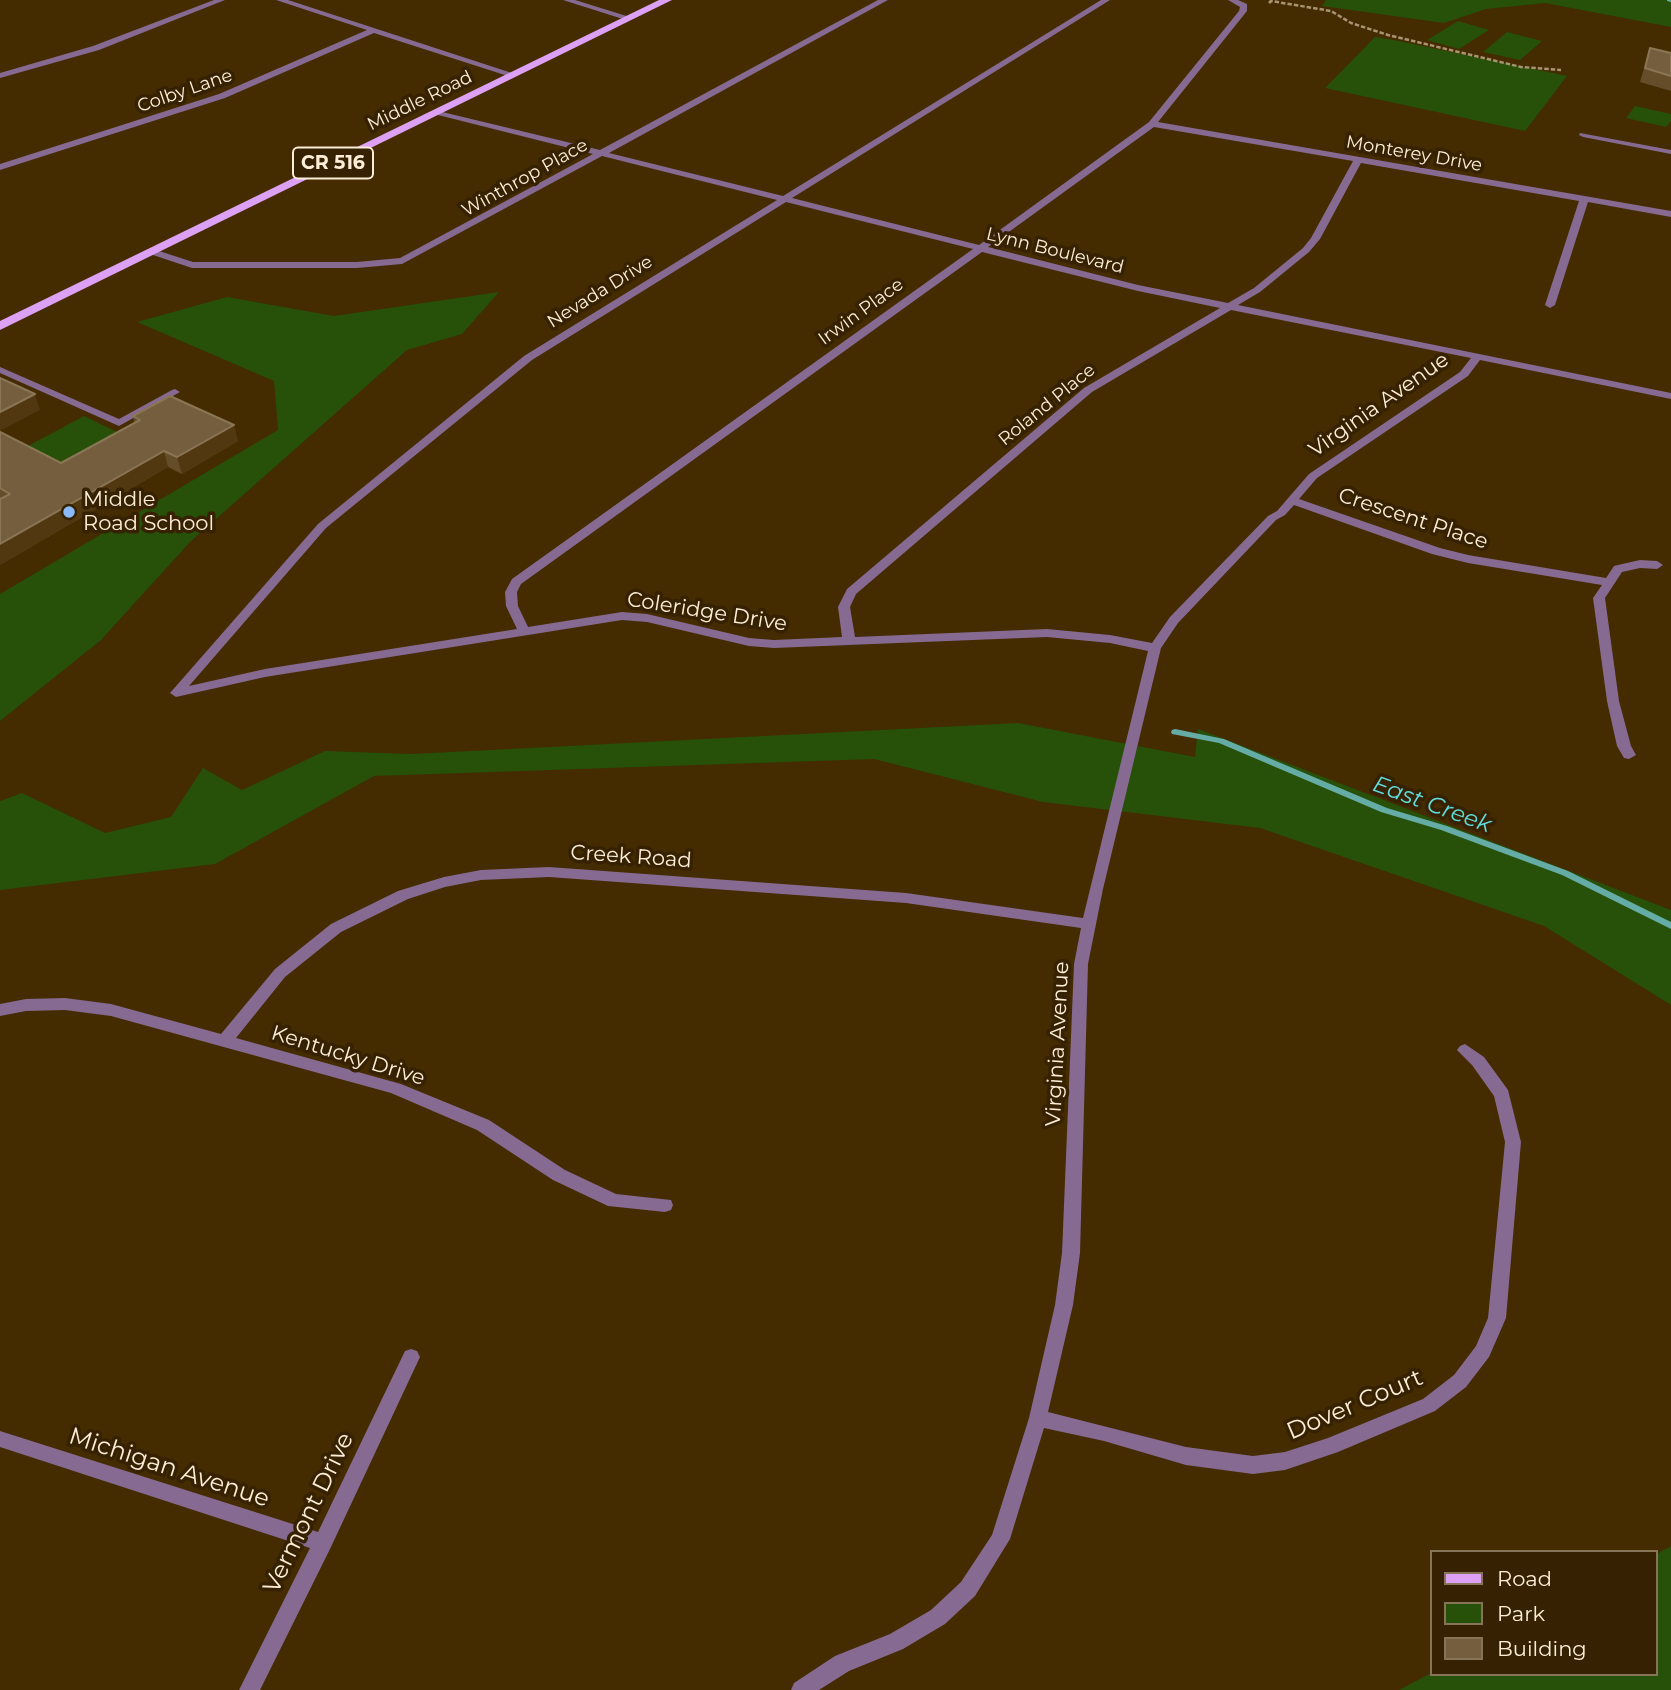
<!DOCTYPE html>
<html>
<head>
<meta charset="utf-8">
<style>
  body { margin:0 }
  #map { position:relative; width:1671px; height:1690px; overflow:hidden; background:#442b00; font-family:Montserrat,sans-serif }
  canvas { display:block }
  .legend { position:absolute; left:1430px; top:1550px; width:228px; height:126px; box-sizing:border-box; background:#362202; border:2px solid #867458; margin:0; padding:9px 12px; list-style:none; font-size:21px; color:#feeed8 }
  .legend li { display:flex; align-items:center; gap:14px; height:35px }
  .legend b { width:35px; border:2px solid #867458 }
</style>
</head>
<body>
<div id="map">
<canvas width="1671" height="1690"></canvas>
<ul class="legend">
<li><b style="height:9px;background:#dca1f4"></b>Road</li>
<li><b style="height:19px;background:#275009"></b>Park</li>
<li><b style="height:19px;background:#755e3d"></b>Building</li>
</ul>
</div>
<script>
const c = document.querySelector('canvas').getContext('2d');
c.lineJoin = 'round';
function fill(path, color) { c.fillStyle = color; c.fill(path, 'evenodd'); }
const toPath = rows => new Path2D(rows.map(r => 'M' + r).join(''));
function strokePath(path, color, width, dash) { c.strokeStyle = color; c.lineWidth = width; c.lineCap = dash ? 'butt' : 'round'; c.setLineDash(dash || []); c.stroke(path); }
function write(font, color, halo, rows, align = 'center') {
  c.font = font + ' Montserrat,sans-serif'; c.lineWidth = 7; c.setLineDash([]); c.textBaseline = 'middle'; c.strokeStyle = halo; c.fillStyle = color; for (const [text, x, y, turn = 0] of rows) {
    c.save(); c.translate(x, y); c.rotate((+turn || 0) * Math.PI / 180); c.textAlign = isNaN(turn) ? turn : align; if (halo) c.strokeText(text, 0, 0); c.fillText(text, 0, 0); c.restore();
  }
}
fill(toPath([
  [1326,0,1671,0,1671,27,1545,3,1486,9,1444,23,1322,6],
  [1458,21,1489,30,1459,49,1427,40],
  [1507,32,1542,41,1520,60,1483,52],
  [1375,37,1394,40,1567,76,1525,131,1325,88],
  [1635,106,1671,114,1671,121,1666,127,1626,118],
  [499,292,462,334,407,350,190,542,101,640,0,721,0,594,278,430,274,381,137,322,227,297,334,316],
  [84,416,119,433,67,479,15,453],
  [1018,723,1195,757,1198,729,1671,910,1671,1005,1544,926,1260,828,1043,802,874,759,374,776,215,864,0,890,0,801,22,793,105,833,171,817,203,768,242,790,325,751,412,754],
  [1671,1546,1671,1690,1399,1690,1431,1673,1655,1674,1655,1555]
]), '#275009');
fill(toPath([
  [1667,0,1671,0,1671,2,1667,1,1667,0],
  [1175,729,1224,739,1387,808,1447,826,1568,871,1671,922,1671,929,1562,875,1441,830,1381,812,1219,743,1172,734,1171,732,1172,730,1175,729]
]), '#65aca6');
strokePath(toPath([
  [1269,3,1271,1,1331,11,1351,23,1388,35,1521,67,1561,70]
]), '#a89474', 2.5, [4.5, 2]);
fill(toPath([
  [1580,133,1671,150,1671,154,1583,137,1579,135,1580,133],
  [0,367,119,419,172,390,175,389,180,392,119,426,0,373,0,367]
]), '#866a92');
fill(toPath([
  [214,0,225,0,99,50,0,78,0,73,93,46,214,0],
  [276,0,288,0,518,75,511,77,374,33,225,98,0,170,0,164,219,94,367,30,276,0],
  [563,0,575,0,633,18,626,20,563,0],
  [878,0,888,0,609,153,783,196,1101,0,1110,0,792,198,979,245,1149,122,1239,11,1240,7,1228,0,1238,0,1247,4,1247,11,1158,122,1671,211,1671,217,1588,202,1555,305,1550,308,1545,305,1579,201,1361,163,1320,239,1309,252,1260,292,1238,305,1671,393,1671,399,1480,360,1468,376,1317,478,1299,499,1440,548,1468,555,1606,578,1614,566,1618,565,1640,560,1657,561,1663,565,1657,569,1640,568,1622,572,1605,598,1619,701,1631,746,1636,755,1629,759,1624,758,1617,746,1607,701,1593,598,1602,585,1468,563,1432,554,1294,505,1285,515,1276,520,1178,623,1161,648,1103,889,1088,964,1080,1253,1073,1305,1048,1412,1186,1447,1253,1456,1285,1452,1328,1438,1423,1399,1454,1375,1476,1346,1488,1318,1505,1142,1494,1096,1472,1065,1457,1050,1460,1046,1465,1044,1484,1057,1508,1090,1521,1142,1506,1318,1489,1357,1466,1387,1435,1411,1338,1452,1285,1470,1253,1474,1186,1465,1104,1441,1044,1428,1010,1539,975,1596,945,1624,903,1649,849,1671,819,1690,791,1690,794,1683,835,1656,890,1634,931,1610,961,1582,992,1535,1029,1418,1055,1305,1062,1253,1074,964,1081,928,906,903,549,877,481,880,445,887,408,899,341,932,285,977,236,1038,401,1084,489,1120,565,1170,616,1194,671,1200,673,1205,671,1210,665,1212,608,1206,553,1180,477,1130,391,1093,111,1016,65,1010,26,1011,0,1016,0,1004,26,999,65,998,111,1004,221,1034,275,969,331,924,398,891,444,877,481,870,549,867,906,893,1083,918,1148,651,1110,643,1047,637,774,648,749,646,647,622,622,620,265,677,176,697,170,693,318,524,524,356,777,200,602,156,402,264,357,268,192,268,150,254,150,250,156,250,193,262,357,262,400,258,593,154,434,114,434,110,600,150,878,0],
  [1154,127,1353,161,1311,238,1303,248,1254,288,1228,303,1138,285,988,247,1154,127],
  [786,202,973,249,512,579,505,592,506,606,517,629,265,669,189,686,326,528,532,360,786,202],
  [982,252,1138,291,1220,308,1084,388,847,589,838,607,842,637,774,640,749,638,647,614,622,612,528,627,518,606,517,592,521,584,982,252],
  [1231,310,1471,358,1460,372,1309,474,1277,511,1268,516,1170,617,1152,643,1110,635,1047,629,855,637,850,607,856,594,1092,392,1231,310],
  [411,1349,417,1351,420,1357,330,1549,260,1690,239,1690,310,1548,0,1447,0,1431,318,1532,405,1351,411,1349]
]), '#866a92');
fill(toPath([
  [659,0,672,0,0,330,0,321,659,0]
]), '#dca1f4');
fill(toPath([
  [1650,48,1671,53,1671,91,1640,82],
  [133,416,238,441,182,474,168,467,0,565,0,432,61,463,134,423]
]), '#654d2a');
fill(toPath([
  [35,394,40,410,0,431,0,412],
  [234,425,238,441,182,474,177,457],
  [164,451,168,467,0,565,0,544]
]), '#513811');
const building = toPath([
  [1650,48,1671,53,1671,76,1645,68,1650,48],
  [0,378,35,394,0,412,0,378],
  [170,396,234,425,177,457,164,451,0,544,0,499,10,494,0,488,0,432,61,463,140,420,133,416,170,396]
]);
fill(building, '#755e3d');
strokePath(building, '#8a7555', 2);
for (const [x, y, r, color] of [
  [69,512,7,"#89bafc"]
]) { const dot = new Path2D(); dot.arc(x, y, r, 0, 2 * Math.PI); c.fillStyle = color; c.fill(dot); strokePath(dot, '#362202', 2.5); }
write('18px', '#feeed8', '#362202', [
  ["Colby Lane",185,91,-19],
  ["Middle Road",420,101,-26],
  ["Monterey Drive",1414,154,10],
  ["Winthrop Place",525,178,-29],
  ["Lynn Boulevard",1055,251,14],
  ["Nevada Drive",600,292,-32],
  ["Irwin Place",861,312,-36],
  ["Roland Place",1047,405,-39]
]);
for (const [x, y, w] of [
  [333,163,80]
]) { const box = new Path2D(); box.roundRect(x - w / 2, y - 15.5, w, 31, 5); c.fillStyle = '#362202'; c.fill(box); strokePath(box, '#feeed8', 2); }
write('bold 19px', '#feeed8', null, [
  ["CR 516",333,163]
]);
write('21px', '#feeed8', '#362202', [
  ["Virginia Avenue",1379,405,-35],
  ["Crescent Place",1413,519,18],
  ["Coleridge Drive",707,612,9],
  ["Creek Road",631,857,4],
  ["Virginia Avenue",1058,1044,-87],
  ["Kentucky Drive",348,1056,17]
]);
write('21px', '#feeed8', '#362202', [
  ["Middle",83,500],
  ["Road School",83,524]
], 'left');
write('italic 23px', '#60dddd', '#362202', [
  ["East Creek",1432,805,20]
]);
write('24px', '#feeed8', '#362202', [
  ["Dover Court",1355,1405,-23],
  ["Michigan Avenue",169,1468,18],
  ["Vermont Drive",309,1513,-64]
]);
</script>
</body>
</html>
